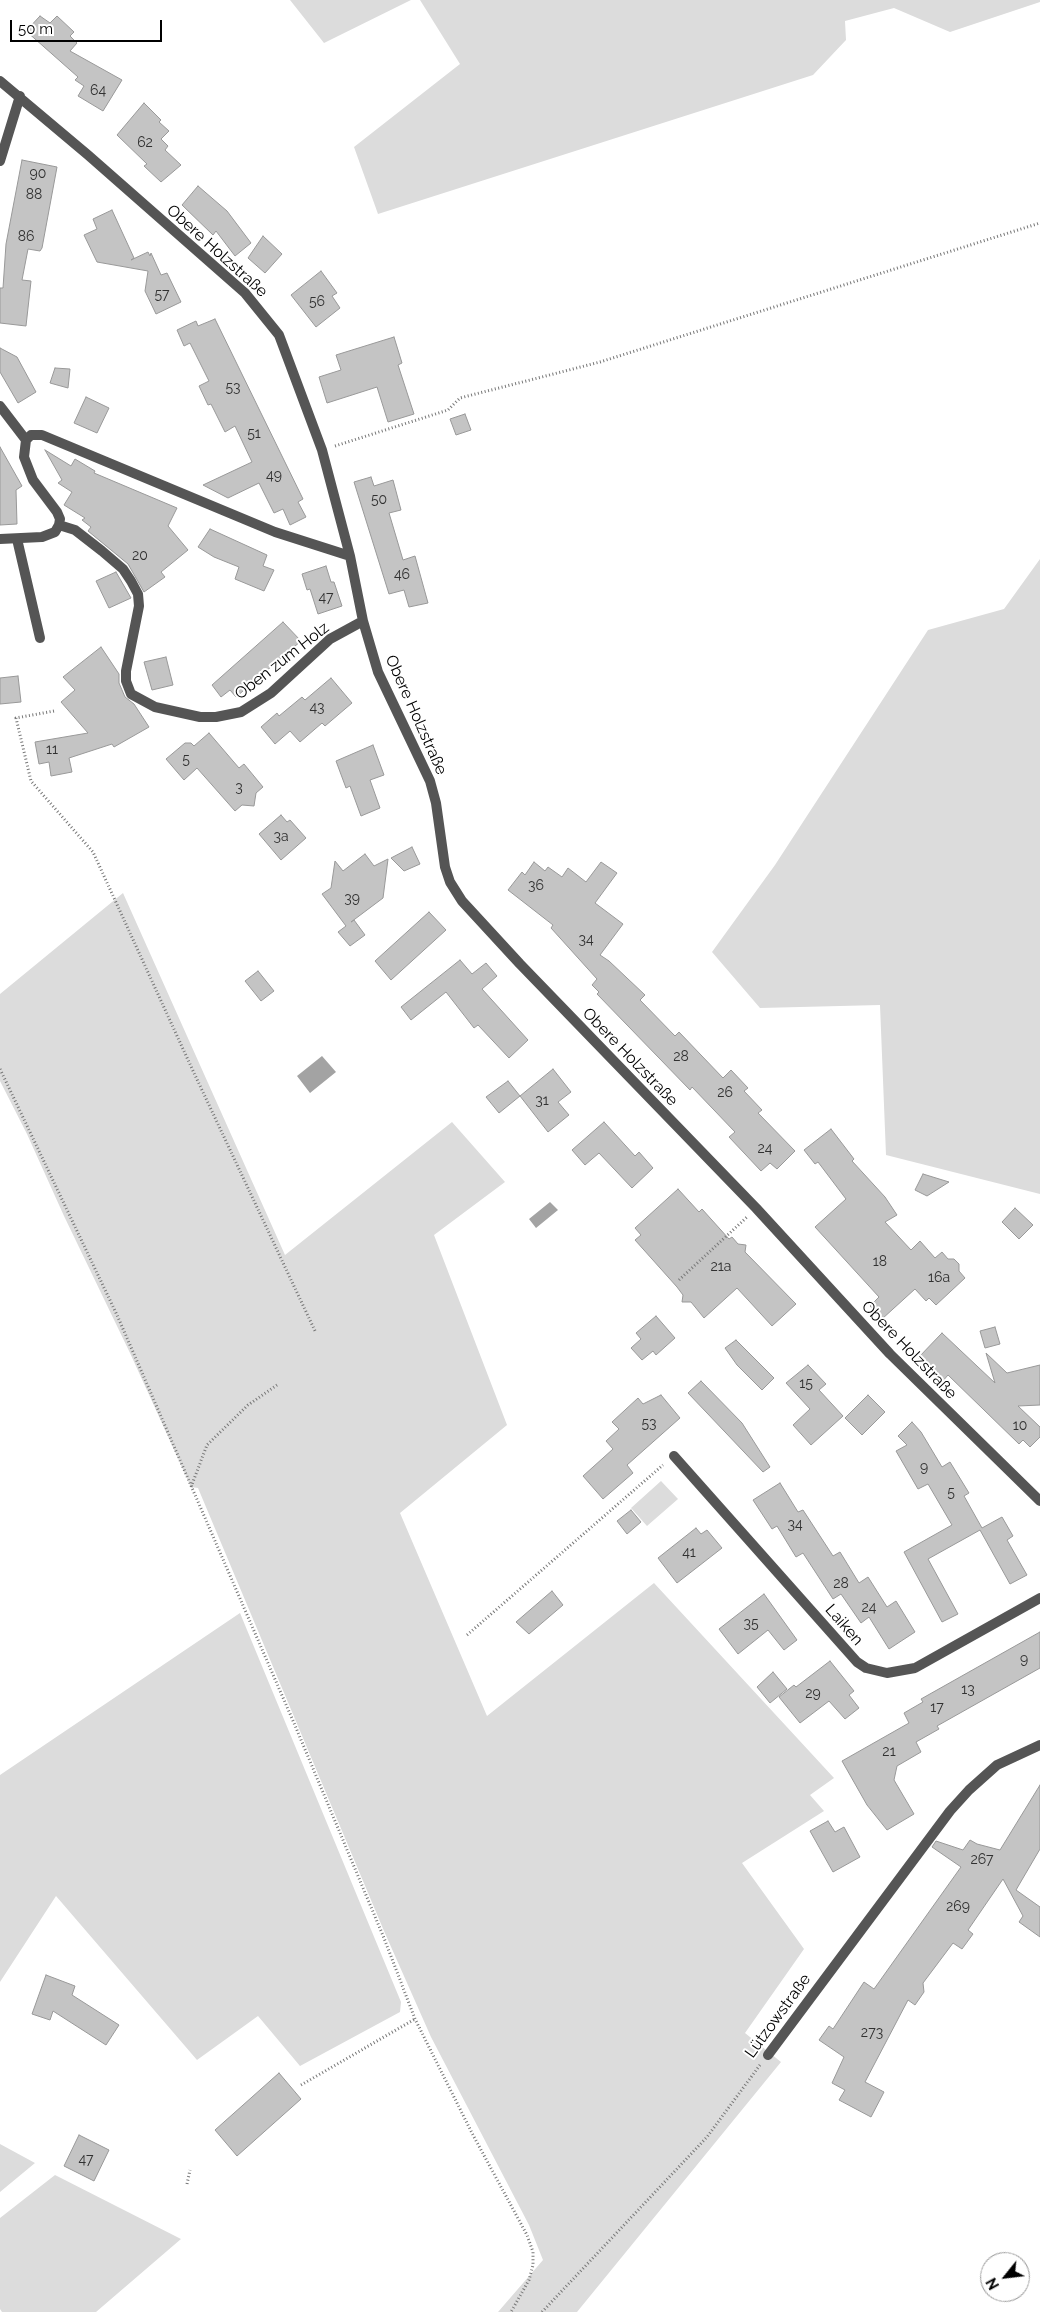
<!DOCTYPE html>
<html>
<head>
<meta charset="utf-8">
<style>
  body { margin:0 }
  #map { position:relative; width:1040px; height:2312px; overflow:hidden; background:#fff; font-family:Raleway,sans-serif }
  canvas { display:block }
  .north { position:absolute; left:980px; top:2252px; width:50px; height:50px; box-sizing:border-box; background:#fff; border:1px solid #999; border-radius:50%; rotate:241deg; font-size:14px; font-weight:700; line-height:20px; text-align:center; color:#000 }
  .north::after { content:''; display:block; margin:auto; width:18px; height:22px; background:#000; clip-path:polygon(50% 0,100% 100%,50% 72%,0 100%) }
  .scale { position:absolute; left:10px; top:20px; width:152px; height:22px; box-sizing:border-box; border:2px solid #000; border-top:0; padding-left:6px; font-size:15px; line-height:18px; white-space:nowrap; color:#000; -webkit-text-stroke:4px #fff; paint-order:stroke }
</style>
</head>
<body>
<div id="map">
<canvas width="1040" height="2312"></canvas>
<div class="north">N</div>
<div class="scale">50 m</div>
</div>
<script>
const c = document.querySelector('canvas').getContext('2d');
c.lineJoin = 'round';
function fill(path, color) { c.fillStyle = color; c.fill(path, 'evenodd'); }
const toPath = rows => new Path2D(rows.map(r => 'M' + r).join(''));
function strokePath(path, color, width, dash) { c.strokeStyle = color; c.lineWidth = width; c.lineCap = dash ? 'butt' : 'round'; c.setLineDash(dash || []); c.stroke(path); }
function write(font, color, halo, rows, align = 'center') {
  c.font = font + ' Raleway,sans-serif'; c.lineWidth = 4; c.setLineDash([]); c.textBaseline = 'middle'; c.strokeStyle = halo; c.fillStyle = color; for (const [text, x, y, turn = 0] of rows) {
    c.save(); c.translate(x, y); c.rotate((+turn || 0) * Math.PI / 180); c.textAlign = isNaN(turn) ? turn : align; if (halo) c.strokeText(text, 0, 0); c.fillText(text, 0, 0); c.restore();
  }
}
fill(toPath([
  [290,0,411,0,324,43],
  [420,0,1040,0,1040,2,950,32,894,8,845,21,846,40,813,75,378,214,354,147,460,64],
  [1040,559,1040,1194,886,1155,880,1005,760,1008,712,952,775,865,928,630,1004,609],
  [123,893,285,1255,452,1122,505,1182,434,1235,507,1425,400,1513,487,1716,654,1583,834,1778,810,1795,824,1811,742,1863,804,1949,745,2033,781,2062,577,2312,498,2312,543,2260,529,2225,431,2037,384,1931,198,1488,191,1487,130,1353,64,1216,27,1134,0,1081,0,994],
  [661,1481,678,1499,647,1526,631,1508],
  [240,1613,401,2002,400,2012,300,2066,258,2016,197,2060,56,1896,0,1982,0,1775],
  [0,2144,35,2163,0,2192],
  [55,2175,181,2239,96,2312,2,2312,0,2309,0,2218]
]), '#dcdcdc');
fill(toPath([
  [322,1056,336,1072,310,1093,297,1076],
  [550,1202,558,1210,536,1228,529,1219]
]), '#a3a3a3');
const building = toPath([
  [40,16,50,23,57,16,74,32,70,36,77,43,70,51,122,80,103,111,78,96,84,86,75,80,78,77,26,31,40,16],
  [144,103,161,120,159,122,169,131,161,139,168,146,165,150,181,165,161,182,144,166,147,164,117,135,144,103],
  [22,160,57,167,42,248,40,251,28,249,22,280,31,281,26,326,0,323,0,288,3,288,6,244,22,160],
  [198,186,227,211,251,243,235,256,216,231,213,235,182,205,198,186],
  [112,210,134,258,131,260,148,252,150,256,151,253,161,275,167,273,181,302,156,314,145,291,148,271,97,262,84,235,97,229,93,219,112,210],
  [263,236,282,254,265,273,248,258,263,236],
  [321,271,337,293,332,296,340,308,316,327,291,295,321,271],
  [215,319,303,499,298,502,306,517,290,525,283,509,274,513,259,483,228,498,203,485,252,462,235,426,225,432,211,404,208,405,199,386,209,381,190,343,184,346,177,330,196,321,198,326,215,319],
  [394,337,402,363,398,365,414,414,388,422,377,387,327,403,319,377,341,370,336,355,394,337],
  [0,348,17,357,36,392,18,403,0,372,0,348],
  [55,368,70,369,68,388,50,383,55,368],
  [86,397,109,408,97,433,74,423,86,397],
  [465,414,471,430,456,435,450,419,465,414],
  [0,447,22,486,16,490,17,524,0,525,0,447],
  [45,450,71,466,75,459,95,471,94,473,177,508,168,526,188,550,161,572,165,577,144,592,128,564,88,531,91,527,82,520,85,518,64,505,72,492,58,483,62,480,45,450],
  [371,477,374,486,393,480,401,510,389,513,403,560,415,556,428,603,409,607,404,590,389,594,354,482,371,477],
  [210,529,267,555,263,566,274,570,264,591,235,579,239,567,214,557,198,547,210,529],
  [326,566,331,582,334,582,342,606,318,614,310,589,307,590,302,574,326,566],
  [116,572,131,598,109,608,96,581,116,572],
  [283,622,301,641,236,697,230,690,221,697,212,685,283,622],
  [101,647,119,674,119,683,125,697,134,704,149,727,114,747,112,744,69,758,72,772,51,776,49,762,39,764,35,742,88,733,61,702,75,690,63,677,101,647],
  [166,657,173,685,152,690,144,662,166,657],
  [18,676,21,702,0,704,0,678,18,676],
  [331,678,352,703,325,726,322,723,300,742,290,731,275,744,261,727,277,713,279,716,302,697,305,700,331,678],
  [209,733,239,768,244,764,263,787,256,793,254,806,242,805,235,811,197,768,184,780,166,759,185,743,191,743,194,746,209,733],
  [373,745,384,775,370,780,380,808,361,816,350,786,346,788,336,761,373,745],
  [281,815,287,822,290,820,306,838,281,860,259,834,281,815],
  [412,847,420,864,404,871,391,858,412,847],
  [365,854,374,866,388,859,383,898,351,922,354,920,365,935,350,946,338,932,346,926,322,894,331,888,335,861,343,871,365,854],
  [534,862,545,871,548,867,562,877,568,868,586,882,601,862,617,873,595,903,623,924,600,955,609,961,645,995,640,1000,675,1036,679,1032,723,1078,731,1070,748,1088,744,1091,762,1110,758,1113,795,1151,777,1169,770,1163,761,1171,729,1137,735,1132,692,1087,690,1090,597,994,599,992,592,985,597,979,551,928,553,925,508,890,522,872,525,875,534,862],
  [429,912,446,930,391,980,375,961,429,912],
  [460,960,472,974,486,963,497,976,482,989,528,1040,509,1058,478,1025,474,1028,446,992,411,1020,401,1007,460,960],
  [258,971,274,991,261,1001,245,981,258,971],
  [553,1069,571,1092,558,1102,569,1115,548,1132,520,1096,553,1069],
  [508,1081,520,1096,499,1113,486,1097,508,1081],
  [604,1122,635,1156,639,1152,653,1168,632,1188,599,1153,585,1165,572,1150,604,1122],
  [831,1129,854,1159,852,1161,885,1197,897,1215,885,1222,911,1250,920,1241,935,1258,942,1252,948,1259,954,1259,959,1264,959,1271,965,1278,936,1305,929,1298,926,1301,915,1289,882,1319,870,1306,879,1297,815,1227,846,1199,818,1162,815,1164,804,1150,831,1129],
  [923,1174,949,1182,927,1196,915,1190,923,1174],
  [678,1189,699,1212,702,1209,729,1239,732,1237,738,1244,746,1245,745,1252,796,1304,772,1326,737,1288,704,1318,691,1302,682,1302,683,1295,677,1287,635,1240,641,1235,635,1228,678,1189],
  [1015,1208,1033,1225,1019,1239,1002,1222,1015,1208],
  [656,1316,675,1338,656,1355,653,1351,642,1360,631,1348,641,1339,636,1333,656,1316],
  [995,1327,1000,1344,985,1348,980,1331,995,1327],
  [942,1333,995,1383,986,1353,1007,1373,1040,1365,1040,1405,1018,1406,1040,1427,1040,1437,1030,1447,1023,1440,1019,1444,948,1375,942,1382,918,1358,942,1333],
  [736,1340,774,1378,762,1390,737,1365,725,1348,736,1340],
  [808,1365,826,1384,819,1390,843,1416,811,1445,793,1425,810,1409,786,1383,808,1365],
  [701,1381,742,1423,770,1467,763,1472,688,1393,701,1381],
  [661,1395,680,1418,627,1465,633,1473,603,1499,583,1476,613,1449,606,1441,619,1429,612,1422,638,1398,643,1404,661,1395],
  [868,1395,885,1412,862,1435,845,1418,868,1395],
  [912,1422,921,1432,942,1467,950,1462,969,1493,964,1496,982,1528,1002,1517,1013,1536,1007,1540,1027,1575,1010,1584,980,1530,928,1559,958,1614,942,1622,904,1552,952,1525,928,1484,918,1489,896,1451,907,1445,898,1436,912,1422],
  [780,1483,798,1512,803,1510,833,1556,840,1552,859,1583,868,1577,887,1607,896,1601,915,1632,889,1649,869,1617,861,1623,841,1594,833,1599,803,1553,796,1557,777,1526,772,1529,753,1500,780,1483],
  [631,1510,641,1522,627,1534,617,1521,631,1510],
  [696,1528,701,1534,707,1530,722,1548,677,1583,658,1558,696,1528],
  [552,1591,563,1605,529,1634,516,1622,552,1591],
  [764,1594,797,1640,784,1650,768,1630,738,1654,719,1629,764,1594],
  [1040,1632,1040,1668,937,1726,939,1729,916,1742,921,1752,897,1766,894,1780,914,1814,887,1830,867,1805,842,1761,909,1723,904,1713,923,1702,921,1699,1040,1632],
  [830,1661,854,1691,849,1695,859,1708,845,1719,829,1701,800,1723,779,1697,794,1685,796,1687,830,1661],
  [773,1672,787,1689,770,1703,757,1687,773,1672],
  [1040,1785,1040,1849,1016,1890,1040,1907,1040,1937,1019,1922,1023,1916,1003,1879,968,1930,973,1934,962,1949,953,1943,923,1983,924,1992,915,2005,908,2000,865,2082,884,2092,871,2117,839,2100,845,2090,832,2083,844,2057,819,2040,829,2026,833,2029,864,1982,874,1989,961,1867,932,1847,936,1841,963,1850,970,1840,977,1844,1000,1850,1040,1785],
  [828,1821,835,1832,844,1827,860,1857,833,1872,810,1831,828,1821],
  [46,1975,75,1986,72,1995,119,2025,106,2045,53,2011,50,2020,32,2014,46,1975],
  [279,2073,301,2099,237,2156,215,2130,279,2073],
  [79,2135,109,2150,94,2181,64,2166,79,2135]
]);
fill(building, '#c4c4c4');
strokePath(building, '#999', 1);
strokePath(toPath([
  [335,446,448,410,460,398,600,362,1040,223],
  [54,711,16,718,31,781,93,852,194,1073,316,1333],
  [0,1069,117,1315,294,1723,384,1938,415,2019,473,2135,527,2235,533,2252,533,2265,529,2280,511,2312],
  [679,1280,747,1217],
  [191,1487,207,1445,248,1405,277,1385],
  [467,1635,663,1465],
  [301,2085,415,2019],
  [187,2184,190,2170],
  [542,2312,707,2137,760,2065]
]), '#777', 3, [1, 2.5]);
strokePath(toPath([
  [17,539,40,638]
]), '#555', 10);
strokePath(toPath([
  [0,81,88,155,245,293,279,335,322,450,350,556,363,621,378,672,430,781,436,803,445,867,450,882,462,901,520,964,756,1208,890,1354,1040,1501],
  [0,161,20,96],
  [0,406,26,440],
  [59,525,75,530,102,551,123,569,131,581,138,594,139,606,126,671,126,681,131,694,155,707,200,717,216,717,241,712,271,693,330,639,363,621],
  [0,539,42,537,55,532,59,525,60,519,57,512,33,480,24,457,26,440,31,435,42,435,275,532,350,556],
  [674,1456,857,1662,866,1668,887,1673,915,1668,1040,1598],
  [768,2055,950,1811,969,1790,997,1765,1040,1745]
]), '#555', 10);
write('14px', '#313131', null, [
  ["64",98,91],
  ["62",145,143],
  ["90",38,174],
  ["88",34,195],
  ["86",26,237],
  ["57",162,295],
  ["56",317,302],
  ["53",233,388],
  ["51",254,434],
  ["49",274,476],
  ["50",379,500],
  ["20",140,556],
  ["46",402,575],
  ["47",326,598],
  ["43",317,708],
  ["11",52,750],
  ["5",186,760],
  ["3",239,788],
  ["3a",281,837],
  ["36",536,886],
  ["39",352,899],
  ["34",586,940],
  ["28",681,1057],
  ["26",725,1093],
  ["31",542,1101],
  ["24",765,1149],
  ["18",880,1262],
  ["21a",721,1267],
  ["16a",939,1278],
  ["15",806,1384],
  ["53",649,1424],
  ["10",1020,1426],
  ["9",924,1468],
  ["5",951,1493],
  ["34",795,1525],
  ["41",689,1553],
  ["28",841,1584],
  ["24",869,1608],
  ["35",751,1624],
  ["9",1024,1660],
  ["13",968,1690],
  ["29",813,1694],
  ["17",937,1708],
  ["21",889,1752],
  ["267",982,1860],
  ["269",958,1907],
  ["273",872,2033],
  ["47",86,2160]
]);
write('16px', '#000', '#fff', [
  ["Obere Holzstraße",217,251,42],
  ["Oben zum Holz",282,661,-38],
  ["Obere Holzstraße",416,715,66],
  ["Obere Holzstraße",630,1057,46],
  ["Obere Holzstraße",909,1350,46],
  ["Laiken",844,1625,49],
  ["Lützowstraße",778,2016,-54]
]);
</script>
</body>
</html>
